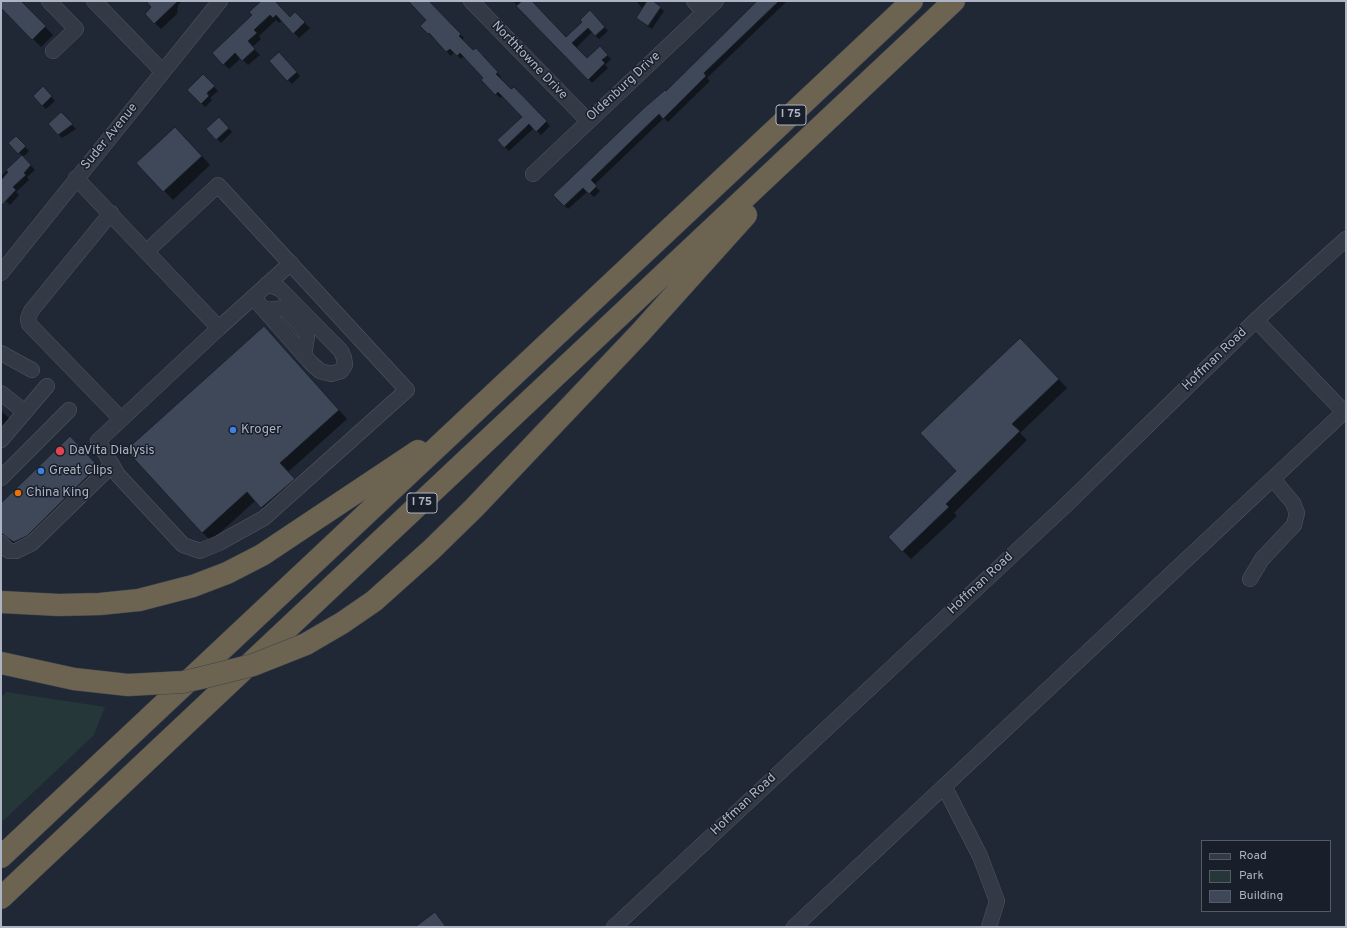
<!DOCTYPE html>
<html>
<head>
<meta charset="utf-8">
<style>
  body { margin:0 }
  #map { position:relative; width:1347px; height:928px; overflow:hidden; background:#202835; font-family:Overpass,sans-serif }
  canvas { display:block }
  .frame { position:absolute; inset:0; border:2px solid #adb4c3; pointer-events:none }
  .legend { position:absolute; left:1201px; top:840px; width:130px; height:72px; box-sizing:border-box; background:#191f2a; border:1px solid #545b67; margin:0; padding:5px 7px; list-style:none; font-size:12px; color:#adb4c3 }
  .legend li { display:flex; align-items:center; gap:8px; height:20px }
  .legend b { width:20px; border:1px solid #545b67 }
</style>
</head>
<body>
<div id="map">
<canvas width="1347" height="928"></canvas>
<div class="frame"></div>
<ul class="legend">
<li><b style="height:5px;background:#333a46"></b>Road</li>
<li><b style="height:11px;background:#253739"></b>Park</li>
<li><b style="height:11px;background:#3e4858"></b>Building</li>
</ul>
</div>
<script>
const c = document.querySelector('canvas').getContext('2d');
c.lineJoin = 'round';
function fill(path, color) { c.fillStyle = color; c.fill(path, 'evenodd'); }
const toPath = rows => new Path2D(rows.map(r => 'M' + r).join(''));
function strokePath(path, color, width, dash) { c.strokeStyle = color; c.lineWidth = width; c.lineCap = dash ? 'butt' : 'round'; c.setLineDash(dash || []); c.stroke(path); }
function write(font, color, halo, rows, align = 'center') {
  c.font = font + ' Overpass,sans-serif'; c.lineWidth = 3; c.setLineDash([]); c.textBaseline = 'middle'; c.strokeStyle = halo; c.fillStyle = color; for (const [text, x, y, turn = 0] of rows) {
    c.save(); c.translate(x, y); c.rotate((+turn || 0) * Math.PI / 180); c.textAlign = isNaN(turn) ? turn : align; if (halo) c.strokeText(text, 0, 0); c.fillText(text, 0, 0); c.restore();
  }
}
fill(toPath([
  [6,692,105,707,94,735,4,820,1,821,1,698]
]), '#253739');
fill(toPath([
  [1,1,20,1,53,35,41,47,1,6],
  [152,1,182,1,178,5,177,14,161,29,146,14,153,8],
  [262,1,273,1,290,18,295,13,310,28,299,38,282,20,279,23,276,20,259,36,261,39,252,47,260,55,248,65,241,58,229,69,213,53,253,15],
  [410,1,428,1,464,38,462,40,473,52,480,53,501,77,500,79,511,90,514,88,550,126,541,135,534,128,509,151,498,140,523,117,503,95,500,98,482,80,485,78,465,56,461,59,454,52,451,56,421,26,428,20],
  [513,1,531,1,566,38,583,22,590,12,608,31,599,39,592,32,576,48,587,60,600,48,611,59,605,65,608,68,592,83],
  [636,1,651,1,664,11,652,29,637,18,643,9],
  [759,1,787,1,707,78,710,81,675,115,668,122,664,118,594,185,600,191,594,197,588,191,568,209,555,195,666,93],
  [283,57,300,76,292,84,288,80],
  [203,75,218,91,210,98,212,100,205,107,188,90],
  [43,88,55,101,46,109,34,96],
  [61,113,76,129,62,138,49,124],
  [219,118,232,132,221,143,208,129],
  [184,136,210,165,173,200,138,163],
  [16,137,29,151,23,157,35,170,27,177,29,180,16,192,19,195,10,205,1,196,1,176,22,156,10,143],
  [272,336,347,419,288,472,302,488,270,516,256,500,211,541,202,532],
  [1029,348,1067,388,1020,433,1027,440,954,513,957,516,911,559,889,537,958,471],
  [1,411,10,419,1,430],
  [70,438,106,475,23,550,12,543,1,532,1,505]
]), '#0007');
const building = toPath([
  [1,1,21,1,46,26,32,40,1,8,1,1],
  [146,1,178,1,154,24,145,14,151,7,146,1],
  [261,1,275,1,290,17,295,12,305,22,293,34,276,15,273,18,270,15,254,30,257,33,248,41,255,49,242,61,235,53,223,65,212,53,252,15,249,12,261,1],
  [408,1,429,1,461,34,459,36,473,50,476,48,498,72,496,74,511,89,514,87,547,121,536,132,529,124,504,148,497,140,522,117,498,92,495,95,481,80,483,78,460,53,457,56,450,49,446,52,429,33,428,34,420,26,426,20,408,1],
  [522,1,532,1,566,37,582,22,580,20,590,10,605,27,595,36,588,28,572,43,587,58,600,46,608,55,602,60,605,63,588,80,516,6,522,1],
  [647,1,653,1,661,7,648,26,636,18,647,1],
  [757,1,779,1,704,73,706,76,663,119,659,114,591,180,597,186,589,194,583,188,564,206,553,195,644,108,665,90,666,91,757,1],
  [279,52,297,72,287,81,269,61,279,52],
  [203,74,215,86,207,93,209,96,201,104,187,90,203,74],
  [43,86,52,96,42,106,33,96,43,86],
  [61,112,73,124,58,135,48,124,61,112],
  [219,117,229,128,216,140,206,129,219,117],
  [175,127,202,156,163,192,136,163,175,127],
  [16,136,26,146,18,154,8,143,16,136],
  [22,155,31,165,24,173,26,175,13,187,16,190,1,206,1,180,8,172,6,170,22,155],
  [264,326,339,410,280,463,295,479,261,508,247,492,202,533,126,450,264,326],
  [1020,338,1059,379,1012,424,1020,431,946,504,949,507,902,552,888,537,956,471,920,433,1020,338],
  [70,436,98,466,27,536,14,542,12,541,1,533,1,503,70,436],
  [435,912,446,927,415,927,435,912]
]);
fill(building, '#3e4858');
strokePath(building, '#1b212d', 1);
const minor = toPath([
  [49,1,76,29,53,51],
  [94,1,163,72],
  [471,1,588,121],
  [694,1,704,12],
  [533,174,716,1],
  [76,178,219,328,98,441,118,475,183,545,200,551,219,543,264,518,407,390,218,185,147,251],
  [111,213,31,311,28,319,29,324,121,419],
  [1,273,220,1],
  [253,297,311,363,320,371,331,374,341,371,345,365,344,358,341,351,280,289,267,284],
  [265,310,285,308,302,327,306,332,307,337,304,355],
  [1256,320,1344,412],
  [219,328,291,263],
  [1,353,32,370],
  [1,393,25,412],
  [1,440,47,386],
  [1,478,69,410],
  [1,543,9,551,16,551,32,543,112,465],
  [1250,579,1262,559,1294,525,1297,513,1293,503,1273,479],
  [944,786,980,856,997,901,989,927],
  [614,927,1066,505,1256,320,1346,239],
  [794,927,1346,410]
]);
const highway = toPath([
  [1,602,59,605,100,604,139,600,193,586,227,573,262,555,418,451],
  [306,644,342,623,374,601,431,550,474,508,640,333,746,215],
  [1,663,74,679,128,685],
  [1,857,912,1],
  [1,898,954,1]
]);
strokePath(minor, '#515764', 16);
strokePath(highway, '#3e4451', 23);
strokePath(minor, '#333a46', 15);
strokePath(highway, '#6c6350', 22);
const highwayBridge = toPath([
  [128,685,183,682,201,678,253,665,306,644]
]);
strokePath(highwayBridge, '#3e4451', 23, []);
strokePath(highwayBridge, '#6c6350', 22);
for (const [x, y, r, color] of [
  [233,430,4,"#3f7fe0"],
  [60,451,5,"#e0444e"],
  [41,471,4,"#3f7fe0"],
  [18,493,4,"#e8710a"]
]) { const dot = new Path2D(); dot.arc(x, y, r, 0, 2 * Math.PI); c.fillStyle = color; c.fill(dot); strokePath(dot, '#191f2a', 1.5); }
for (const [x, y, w] of [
  [791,115,30],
  [422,503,30]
]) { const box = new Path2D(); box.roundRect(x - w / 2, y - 10, w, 20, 3); c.fillStyle = '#191f2a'; c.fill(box); strokePath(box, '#adb4c3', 1); }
write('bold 12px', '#adb4c3', null, [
  ["I 75",791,115],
  ["I 75",422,503]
]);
write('13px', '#adb4c3', '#191f2a', [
  ["Northtowne Drive",529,61,46],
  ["Oldenburg Drive",624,87,-43],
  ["Suder Avenue",110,137,-51],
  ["Hoffman Road",1215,360,-44],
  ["Hoffman Road",981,584,-43],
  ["Hoffman Road",744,805,-43]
]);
write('13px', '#adb4c3', '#191f2a', [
  ["Kroger",241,430],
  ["DaVita Dialysis",69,451],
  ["Great Clips",49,471],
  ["China King",26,493]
], 'left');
</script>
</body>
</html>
